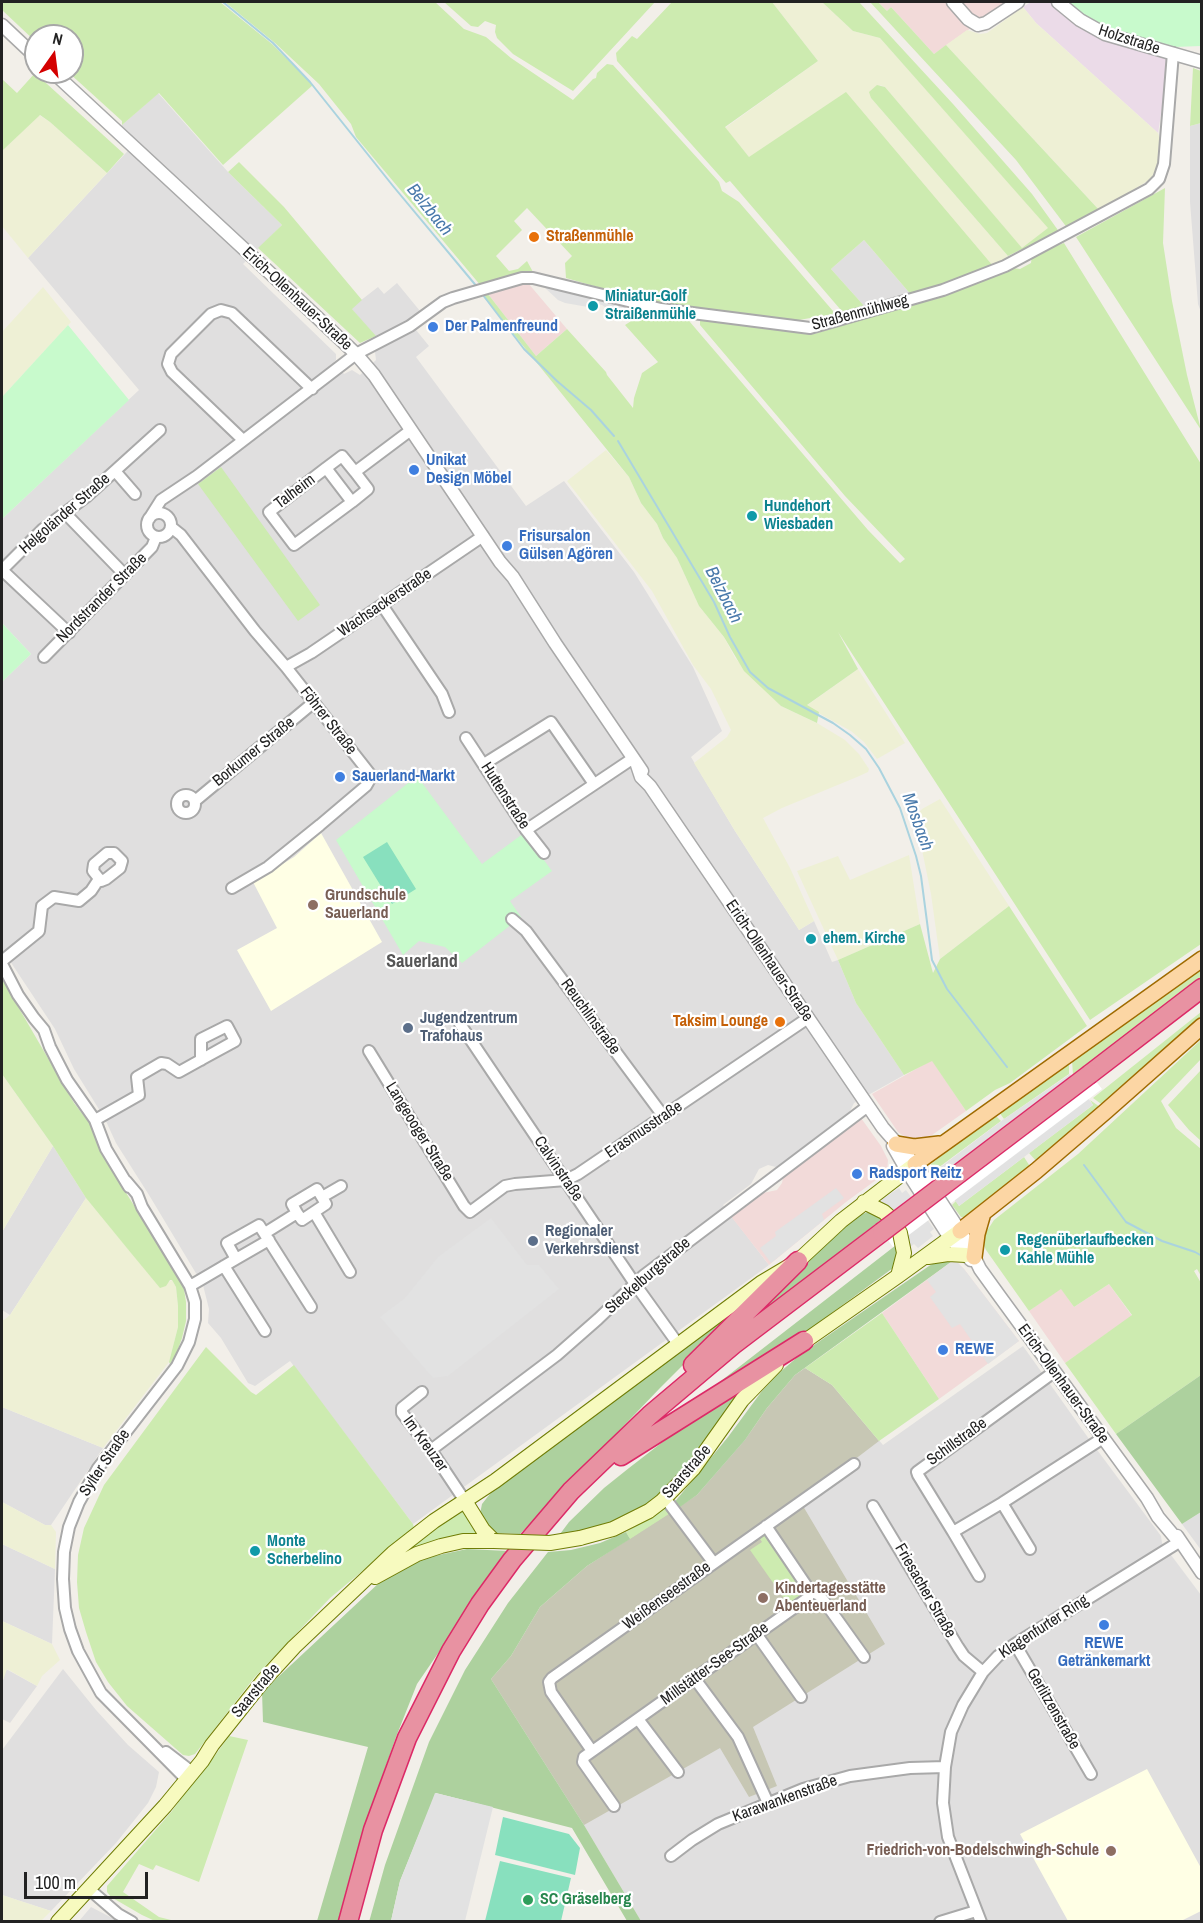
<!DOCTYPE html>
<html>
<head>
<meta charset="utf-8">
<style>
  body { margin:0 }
  #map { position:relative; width:1203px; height:1923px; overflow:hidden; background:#f2efe9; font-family:"Archivo Narrow",sans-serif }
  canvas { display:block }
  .frame { position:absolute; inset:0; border:3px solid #222; pointer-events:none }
  .north { position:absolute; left:24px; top:24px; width:60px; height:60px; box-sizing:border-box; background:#fff; border:2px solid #a7a7a7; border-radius:50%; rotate:14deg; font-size:16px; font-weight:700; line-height:24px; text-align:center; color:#222 }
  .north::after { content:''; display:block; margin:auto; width:21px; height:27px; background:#d40000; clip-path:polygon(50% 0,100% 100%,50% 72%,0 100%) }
  .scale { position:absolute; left:24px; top:1872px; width:124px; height:27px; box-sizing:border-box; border:3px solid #222; border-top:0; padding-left:8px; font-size:18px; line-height:21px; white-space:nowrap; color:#222; -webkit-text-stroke:4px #fff; paint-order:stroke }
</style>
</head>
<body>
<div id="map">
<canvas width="1203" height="1923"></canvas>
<div class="frame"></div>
<div class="north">N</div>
<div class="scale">100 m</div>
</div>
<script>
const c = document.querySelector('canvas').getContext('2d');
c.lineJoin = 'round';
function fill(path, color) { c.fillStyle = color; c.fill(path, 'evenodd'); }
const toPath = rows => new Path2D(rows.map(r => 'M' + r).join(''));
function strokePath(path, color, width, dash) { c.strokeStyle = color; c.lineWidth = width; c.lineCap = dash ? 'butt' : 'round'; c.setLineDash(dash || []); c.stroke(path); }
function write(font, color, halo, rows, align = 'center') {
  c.font = font + ' "Archivo Narrow",sans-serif'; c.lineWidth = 4.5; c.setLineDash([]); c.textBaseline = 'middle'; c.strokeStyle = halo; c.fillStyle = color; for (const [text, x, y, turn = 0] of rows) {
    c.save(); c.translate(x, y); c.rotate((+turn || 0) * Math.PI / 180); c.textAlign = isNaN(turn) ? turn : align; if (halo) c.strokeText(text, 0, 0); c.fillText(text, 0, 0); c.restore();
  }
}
fill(toPath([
  [158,93,228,172,282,225,243,264,336,354,336,360,334,362,344,374,352,370,360,375,376,360,375,352,382,345,351,308,378,287,384,294,397,283,420,311,408,320,429,346,416,357,526,506,564,481,634,572,693,667,722,731,691,757,735,831,799,930,814,921,832,962,838,960,856,1003,904,1075,854,1103,850,1111,780,1168,768,1165,759,1169,751,1184,723,1205,769,1265,413,1524,290,1361,255,1386,248,1383,221,1338,208,1323,209,1309,203,1285,149,1195,116,1143,105,1119,74,1069,55,1029,2,949,2,682,31,654,2,623,2,519,139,390,28,258,137,141,122,126,122,125],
  [1201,123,1201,312,1198,304,1190,202,1190,126],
  [864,240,913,297,866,308,831,269],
  [53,1146,86,1198,10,1315,2,1310,2,1232],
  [1023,1346,1089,1439,1161,1536,1162,1543,1201,1595,1201,1921,641,1921,584,1825,491,1679,697,1495,805,1368,832,1385,883,1445],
  [2,1407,103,1448,51,1525,45,1525,2,1502],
  [1201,1512,1201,1550,1182,1524],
  [2,1544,55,1569,52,1644,2,1621],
  [6,1669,37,1686,10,1723,2,1719,2,1683],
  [63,1669,96,1710,128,1745,159,1772,156,1787,148,1803,116,1843,51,1911,2,1895,2,1750],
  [91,1907,118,1921,79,1921]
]), '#e0dfdf');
fill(toPath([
  [878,2,1008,2,934,54,891,7,887,11],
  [528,283,567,329,536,356,488,294],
  [932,1060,966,1111,925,1140,913,1142,898,1132,872,1094],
  [861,1118,881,1146,888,1160,887,1172,846,1202,769,1265,730,1215,763,1193,777,1190,782,1183,784,1173],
  [951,1262,958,1263,964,1269,1019,1341,939,1399,882,1313],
  [1109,1284,1132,1316,1065,1363,1029,1311,1061,1288,1074,1307]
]), '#f2dad9');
fill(toPath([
  [1031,2,1055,2,1170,57,1158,133,1036,23,1023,7]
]), '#ebdbe8');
fill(toPath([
  [321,833,382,942,271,1011,237,950,277,928,253,882,294,857],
  [1147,1769,1201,1868,1201,1911,1181,1921,1068,1921,1020,1834]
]), '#ffffe5');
fill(toPath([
  [805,1368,832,1385,879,1441,800,1501,885,1644,753,1727,777,1786,749,1797,720,1748,584,1825,491,1679,511,1656,540,1607,587,1566,697,1495,745,1440,767,1408,795,1375]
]), '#c7c7b4');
fill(toPath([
  [772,2,822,2,853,31,880,38,1049,228,1022,249,885,87,880,85,871,98,1008,256,1002,262,993,266,749,157,725,128,818,61],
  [1023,7,1036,23,1158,133,1162,146,1159,168,1149,180,1100,211,946,45,967,30,980,34,987,33],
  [39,115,50,122,107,173,28,258,2,226,2,151],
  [43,287,71,322,2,397,2,332],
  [606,450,629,477,641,503,657,524,663,538,677,558,699,606,724,637,735,658,781,706,817,723,845,740,859,754,869,769,868,772,857,777,782,808,763,818,790,868,814,921,799,930,735,831,694,763,727,737,731,730,711,689,693,665,652,591,567,481],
  [858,669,905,743,877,759,864,742,851,731,806,706],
  [940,799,1009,906,940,959,931,894,920,840,916,828,917,815,922,809],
  [909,855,920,924,838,960,797,871,838,856,850,880],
  [2,1074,53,1146,2,1232],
  [86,1198,160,1287,172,1280,176,1287,178,1306,178,1327,169,1362,103,1448,2,1407,2,1319,4,1320,10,1315],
  [2,1502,45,1525,51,1525,56,1532,55,1569,2,1544],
  [2,1621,52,1644,60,1660,42,1676,37,1686,7,1669,2,1683],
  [2,1895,51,1911,41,1921,2,1921]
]), '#eef0d5');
fill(toPath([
  [2,2,220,2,272,44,313,85,223,165,159,93,122,125,122,121,68,72,72,72,72,36,36,36,36,42,2,10],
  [225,2,435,2,464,29,486,37,511,58,573,100,593,79,596,78,597,73,607,64,613,65,719,182,722,191,739,202,833,311,833,314,799,320,799,323,646,301,566,278,565,263,572,256,527,208,514,221,522,230,496,256,509,271,518,269,527,261,533,272,504,277,481,286,356,137,351,124,319,84,275,43],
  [444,2,655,2,573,91,513,54,497,38,495,32,496,25,485,21,478,27,471,26],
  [672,2,772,2,818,61,725,127,749,157,846,92,993,266,913,297,864,240,831,269,866,308,846,313,840,309,730,181,726,183,617,61,616,53,632,36,637,39],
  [822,2,859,2,953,104,1032,194,1060,233,1024,250,1022,249,1008,256,871,98,869,92,877,85,885,87,1022,248,1048,228,880,38,853,31],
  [870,2,878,2,887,11,891,7,934,54,946,45,1100,211,1068,229,1016,160],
  [1193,68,1201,71,1201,123,1190,126],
  [35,73,124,154,107,173,50,122,40,115,2,151,2,79,17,93],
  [239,162,284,207,362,300,352,309,376,336,360,343,258,248,282,225,228,172],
  [1165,188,1163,243,1172,301,1187,375,1201,430,1076,237],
  [1064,243,1201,464,1201,944,1090,1020,838,632,858,669,807,705,819,712,817,723,781,706,744,671,724,637,699,606,677,558,663,538,657,524,641,503,629,477,482,295,488,294,536,356,567,329,606,372,607,375,633,408,634,398,642,373,658,362,625,325,639,316,640,310,684,315,868,530,900,563,905,559,845,496,700,325,700,318,814,334,966,286,1013,268,1020,269,1031,263,1032,255],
  [221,467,320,605,298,621,198,484],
  [1009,906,1087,1026,1010,1083,995,1090,966,1111,932,1061,904,1075,856,1003,838,960,920,924,933,973,940,959],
  [1201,964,1201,977,1135,1029,1073,1075,1072,1060],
  [2,979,74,1103,91,1125,106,1161,174,1269,184,1289,186,1302,186,1321,182,1338,176,1355,170,1364,169,1362,178,1327,178,1306,176,1287,172,1280,170,1280,166,1286,160,1288,131,1253,86,1198,53,1146,2,1074],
  [1201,1012,1201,1022,1104,1106,1093,1098],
  [1201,1040,1201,1059,1161,1101,1176,1128,1201,1149,1201,1276,1197,1269,1194,1271,1201,1283,1201,1375,1116,1434,1065,1363,1132,1315,1109,1284,1074,1307,1061,1289,1029,1311,986,1250,983,1243,983,1237,994,1220,1078,1154],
  [1069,1060,1069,1074,1004,1119,999,1112],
  [1201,1070,1201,1141,1189,1130,1168,1105],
  [1090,1100,1100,1107,1037,1162,1029,1153,1093,1105],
  [992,1116,997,1117,1001,1121,934,1171,937,1176,934,1178,929,1172,931,1164],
  [1024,1157,1031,1168,967,1220,965,1217,961,1217,952,1205,956,1201,959,1206],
  [882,1313,939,1399,879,1441,832,1385,805,1368],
  [206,1347,251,1392,256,1395,294,1365,413,1524,414,1528,330,1598,254,1678,195,1754,189,1756,183,1755,127,1706,108,1682,96,1662,86,1632,79,1608,77,1582,78,1555,84,1528,104,1485],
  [669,1506,672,1512,630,1539,626,1532],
  [463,1508,480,1536,397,1557],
  [763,1534,766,1535,805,1592,803,1598,801,1595,788,1604,750,1550,762,1542,758,1536],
  [229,1736,248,1740,199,1882,156,1865,153,1870,139,1864,123,1892,159,1917,175,1921,155,1921,142,1915,111,1897,107,1892,107,1886,172,1811,212,1755,214,1757]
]), '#cdebb0');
fill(toPath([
  [870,1211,882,1219,724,1342,801,1265,858,1216],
  [900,1242,897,1262,893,1268,784,1348,699,1398],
  [945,1261,951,1262,795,1375,767,1408,745,1440,697,1495,677,1509,673,1504,728,1437,762,1391,779,1373,801,1354,929,1266,936,1262],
  [751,1297,660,1388,520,1534,495,1533,485,1526,480,1514,482,1504,493,1490],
  [1201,1375,1201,1512,1182,1524,1116,1434],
  [753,1381,703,1451,648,1507,611,1526,590,1531,560,1534,569,1522,604,1488,629,1468,673,1434],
  [626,1532,630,1539,587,1566,540,1607,511,1656,491,1679,584,1825,641,1921,627,1921,572,1828,436,1793,400,1881,391,1921,369,1922,385,1865,429,1742,465,1670,508,1603,548,1552,571,1550,600,1543],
  [467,1549,508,1551,417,1684,396,1737,362,1834,338,1921,317,1921,368,1747,263,1722,262,1692,380,1582,425,1558]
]), '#add19e');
fill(toPath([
  [1067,2,1201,2,1201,46,1174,47,1114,32,1084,16],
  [68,325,129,400,2,519,2,397],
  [2,623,31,654,2,682],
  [417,776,482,864,524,833,552,871,510,901,521,917,462,963,445,947,419,941,403,955,336,840]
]), '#c8facc');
fill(toPath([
  [387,842,416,889,392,904,363,857],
  [503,1817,569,1834,580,1848,575,1875,495,1855],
  [500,1861,571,1878,561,1921,485,1921]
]), '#88e0be');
fill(toPath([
  [543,286,639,310,638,315,633,319,623,319,602,305,590,302,588,307,565,303,558,300],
  [1070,1074,1093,1105,959,1206,934,1172,1004,1119],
  [836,1188,844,1198,822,1214,824,1220,771,1263,760,1248,776,1236,775,1232],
  [899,1188,902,1193,906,1190,934,1229,930,1232,933,1236,918,1248,914,1244,909,1248,881,1200],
  [491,1218,527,1265,539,1265,559,1289,448,1376,433,1378,380,1317,405,1298,438,1257],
  [951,1262,958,1263,964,1269,1019,1341,988,1364,960,1324,952,1328,930,1297,936,1292,927,1280],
  [435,1793,493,1807,465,1921,391,1921,400,1881]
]), '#e2e2e2');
fill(toPath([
  [1084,1066,1102,1089,893,1247,876,1224]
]), '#fff');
strokePath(toPath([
  [223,2,273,43,310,82,393,186,478,288],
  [483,295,524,349,557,381,591,410,614,436],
  [618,441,714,602,730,637,750,672,768,688,833,723,850,735,866,749,879,768,900,808,916,856,921,876,932,960,947,989,1007,1067],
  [1084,1165,1126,1222,1162,1241,1195,1252,1202,1256]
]), '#aad3df', 2);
const minor = toPath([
  [243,440,172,372,168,364,171,354,211,314,221,310,232,313,312,389],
  [326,468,269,512,294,545,352,502],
  [115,471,135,494],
  [355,472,342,456,326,468,352,502,368,489,355,472,411,430],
  [65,513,125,575],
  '147 525a12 12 0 1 1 24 0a12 12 0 1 1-24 0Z',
  [149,519,161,500,197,476,356,354,410,326,443,302,453,298,522,278,533,278,661,309,810,328,943,290,1005,266,1149,189,1159,179,1164,164,1173,53],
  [171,527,181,535,255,631,286,667,370,774,370,779,366,786,320,825,268,867,232,888],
  [382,605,442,694,449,712],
  [69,633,2,570,43,529,86,497,160,430],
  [44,657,152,547,156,537],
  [286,667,311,653,483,536],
  [466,738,526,830,544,853],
  [484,764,551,722,594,784],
  '177 804a9 9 0 1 1 18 0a9 9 0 1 1-18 0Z',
  [195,801,313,703],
  [526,830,632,759],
  [512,919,526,931,664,1117],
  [2,961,39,931,42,906,54,897,79,901,91,891,97,882,101,881,106,879,120,868,122,861,114,853,107,853,94,864,93,871,101,881],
  [2,964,18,995,34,1018,44,1030,50,1047,67,1080,95,1120,106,1149,129,1187],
  [460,1024,635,1284,678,1344],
  [369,1051,464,1206,470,1212,505,1186,515,1184,566,1180,578,1174,808,1018],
  [95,1120,139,1095,137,1077,161,1063,167,1064,179,1072,206,1057,235,1041,227,1026,201,1039,201,1060],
  [126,1181,137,1194,142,1207,190,1286,195,1302,195,1319,189,1342,177,1366,98,1468,79,1502,69,1527,64,1552,63,1579,65,1608,70,1629,78,1651,101,1693,186,1779],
  [322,1197,341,1186],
  [314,1212,350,1272],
  [265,1233,297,1213,302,1220,326,1204,317,1189,292,1204,297,1213],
  [236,1259,269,1240],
  [224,1266,265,1331],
  [190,1286,236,1259,227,1243,259,1225,311,1307],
  [1054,1372,917,1472,918,1475,953,1532,1002,1503,1103,1438],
  [422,1392,402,1408,402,1413,431,1450,465,1501],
  [431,1450,557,1355,598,1319,643,1276,868,1106],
  [665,1498,713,1562],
  [1002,1503,1030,1549],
  [873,1506,958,1647,964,1656,983,1672],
  [766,1526,810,1591],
  [953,1532,979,1576],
  [810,1591,819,1595,824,1601,864,1657],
  [757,1635,801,1697],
  [1015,1644,1091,1774],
  [695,1679,738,1737,768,1803],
  [638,1719,678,1772],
  [592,1751,551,1692,549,1682,552,1678,854,1464],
  [166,1752,192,1772],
  [614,1806,583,1762,584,1757,808,1598,810,1591],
  [671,1856,692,1840,718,1824,803,1789,850,1776,910,1768,945,1767],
  [89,1889,118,1914,132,1922],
  [940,1922,976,1911],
  [981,1922,948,1837,943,1803,945,1767,951,1732,963,1705,983,1672,998,1656,1015,1644,1179,1542]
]);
const tertiary = toPath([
  [953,2,968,19,978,25,986,23,1018,2],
  [1058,2,1080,20,1105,34,1202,62],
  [2,25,36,57],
  [53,72,285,287,356,354,374,375,500,562,513,577,555,643,642,771],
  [637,765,641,777,650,786,883,1128,920,1170,967,1242,980,1269,998,1294,1147,1498,1158,1517,1179,1542],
  [893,1146,912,1179,950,1238,971,1260],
  [1177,1536,1202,1573]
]);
const secondary = toPath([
  [864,1202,884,1212,894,1221,900,1233,904,1253,898,1276],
  [928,1257,948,1254,966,1255],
  [798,1346,898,1276,960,1231],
  [465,1501,483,1530,494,1541],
  [580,1538,613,1529,649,1511,662,1501,693,1469,742,1400,776,1365],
  [375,1577,417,1554,441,1546,463,1541,494,1541],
  [58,1922,165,1806,202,1761,212,1745,263,1681,294,1647,393,1553,434,1521,495,1481,761,1283,798,1261,841,1221,915,1164]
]);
const primary = toPath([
  [896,1144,914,1147,939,1144],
  [915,1164,1202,959],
  [960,1231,1036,1171,1106,1111,1202,1026],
  [974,1257,977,1234,983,1213]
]);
const motorway = toPath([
  [1090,1074,1202,988],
  [693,1365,798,1261],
  [621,1456,804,1341],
  [348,1922,373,1830,407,1738,451,1651,480,1604,512,1560,571,1491,650,1415,733,1345,882,1232]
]);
strokePath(minor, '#a9a9a9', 14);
strokePath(tertiary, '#a9a9a9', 15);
strokePath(secondary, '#707d05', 16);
strokePath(primary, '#a06b00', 18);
strokePath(motorway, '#dc2a67', 21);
strokePath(minor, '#fff', 10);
strokePath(tertiary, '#fff', 12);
strokePath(secondary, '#f7fabf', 14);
strokePath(primary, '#fcd6a4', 15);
strokePath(motorway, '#e892a2', 18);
const secondaryBridge = toPath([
  [494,1541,550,1543,580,1538]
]);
const motorwayBridge = toPath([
  [882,1232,1090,1074]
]);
strokePath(secondaryBridge, '#707d05', 16, []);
strokePath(motorwayBridge, '#dc2a67', 21, []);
strokePath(secondaryBridge, '#f7fabf', 14);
strokePath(motorwayBridge, '#e892a2', 18);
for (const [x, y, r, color] of [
  [534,237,6,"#e8710a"],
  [593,306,6,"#0f9aa8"],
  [433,327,6,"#3f7fe0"],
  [414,470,6,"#3f7fe0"],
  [752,516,6,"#0f9aa8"],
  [507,546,6,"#3f7fe0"],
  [340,777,6,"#3f7fe0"],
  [313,905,6,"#8d6e63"],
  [811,939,6,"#0f9aa8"],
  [780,1022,6,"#e8710a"],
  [408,1028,6,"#5c6f8a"],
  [857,1174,6,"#3f7fe0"],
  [533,1241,6,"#5c6f8a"],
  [1005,1250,6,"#0f9aa8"],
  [943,1350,6,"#3f7fe0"],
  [255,1551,6,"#0f9aa8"],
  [763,1598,6,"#8d6e63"],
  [1104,1625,6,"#3f7fe0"],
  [1111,1851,6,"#8d6e63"],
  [528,1900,6,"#2e9e5b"]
]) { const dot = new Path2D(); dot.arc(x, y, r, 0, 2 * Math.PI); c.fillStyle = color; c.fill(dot); strokePath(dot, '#fff', 2); }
write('16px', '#222', '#fff', [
  ["Holzstraße",1129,40,18],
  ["Erich-Ollenhauer-Straße",297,299,43],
  ["Straßenmühlweg",860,313,-15],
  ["Talheim",295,492,-37],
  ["Helgoländer Straße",65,514,-41],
  ["Nordstrander Straße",102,598,-45],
  ["Wachsackerstraße",385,603,-34],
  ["Föhrer Straße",328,721,52],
  ["Borkumer Straße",254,752,-39],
  ["Huttenstraße",505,796,57],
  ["Erich-Ollenhauer-Straße",769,961,56],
  ["Reuchlinstraße",590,1017,54],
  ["Erasmusstraße",644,1130,-34],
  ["Langeooger Straße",419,1132,58],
  ["Calvinstraße",558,1169,56],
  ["Steckelburgstraße",648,1276,-41],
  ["Erich-Ollenhauer-Straße",1063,1384,54],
  ["Schillstraße",957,1442,-36],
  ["Im Kreuzer",425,1444,54],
  ["Sylter Straße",105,1463,-56],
  ["Saarstraße",687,1472,-49],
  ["Friesacher Straße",925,1591,60],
  ["Weißenseestraße",667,1596,-36],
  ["Klagenfurter Ring",1044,1627,-33],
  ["Millstätter-See-Straße",715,1664,-36],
  ["Saarstraße",256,1691,-50],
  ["Gerlitzenstraße",1053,1709,60],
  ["Karawankenstraße",785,1799,-20]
]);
write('bold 16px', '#c56008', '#fff', [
  ["Straßenmühle",546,237],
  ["Taksim Lounge",768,1022,"right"]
], 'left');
write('bold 16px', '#0d838f', '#fff', [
  ["Miniatur-Golf",605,297],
  ["Straißenmühle",605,315],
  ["Hundehort",764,507],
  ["Wiesbaden",764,525],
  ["ehem. Kirche",823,939],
  ["Regenüberlaufbecken",1017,1241],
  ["Kahle Mühle",1017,1259],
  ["Monte",267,1542],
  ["Scherbelino",267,1560]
], 'left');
write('bold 16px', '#366cbe', '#fff', [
  ["Der Palmenfreund",445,327],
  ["Unikat",426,461],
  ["Design Möbel",426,479],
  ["Frisursalon",519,537],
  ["Gülsen Agören",519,555],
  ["Sauerland-Markt",352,777],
  ["Radsport Reitz",869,1174],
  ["REWE",955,1350],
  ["REWE",1104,1644,"center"],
  ["Getränkemarkt",1104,1662,"center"]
], 'left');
write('bold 16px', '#785e54', '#fff', [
  ["Grundschule",325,896],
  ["Sauerland",325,914],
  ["Kindertagesstätte",775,1589],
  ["Abenteuerland",775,1607],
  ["Friedrich-von-Bodelschwingh-Schule",1099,1851,"right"]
], 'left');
write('bold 16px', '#4e5e75', '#fff', [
  ["Jugendzentrum",420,1019],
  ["Trafohaus",420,1037],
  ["Regionaler",545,1232],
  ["Verkehrsdienst",545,1250]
], 'left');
write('bold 16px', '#27864d', '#fff', [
  ["SC Gräselberg",540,1900]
], 'left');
write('italic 18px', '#4a7aab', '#fff', [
  ["Belzbach",429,210,51],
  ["Belzbach",723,595,63],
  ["Mosbach",917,822,70]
]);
write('bold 18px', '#555', '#fff', [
  ["Sauerland",422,962]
]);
</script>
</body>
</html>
